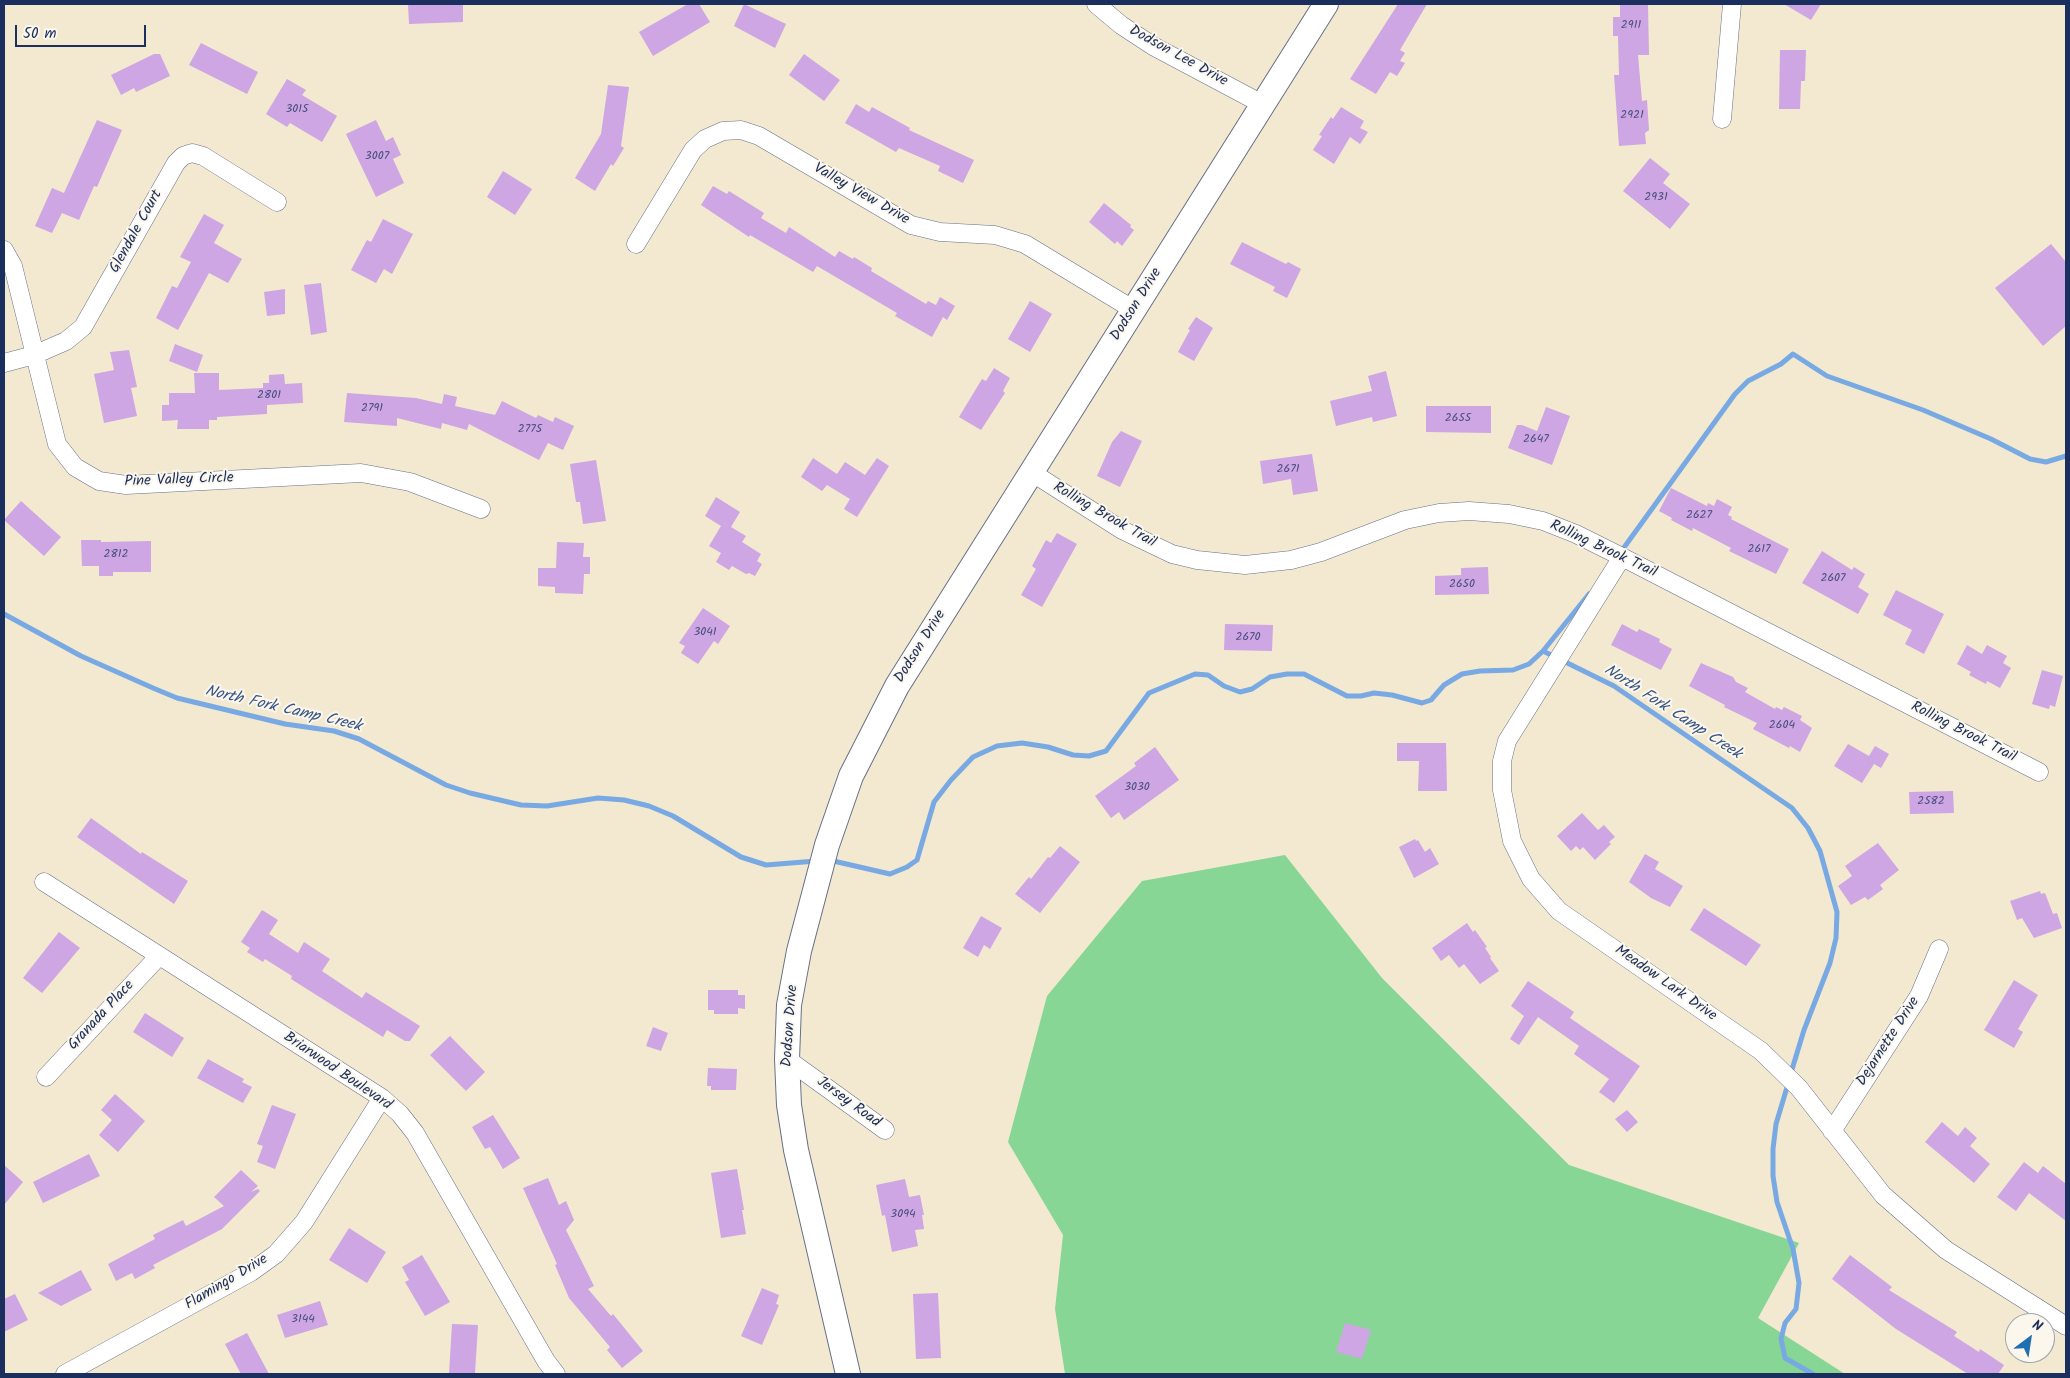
<!DOCTYPE html>
<html>
<head>
<meta charset="utf-8">
<style>
  body { margin:0 }
  #map { position:relative; width:2070px; height:1378px; overflow:hidden; background:#f2e9d0; font-family:Kalam,sans-serif }
  canvas { display:block }
  .frame { position:absolute; inset:0; border:5px solid #1b2f5e; pointer-events:none }
  .north { position:absolute; left:2005px; top:1313px; width:50px; height:50px; box-sizing:border-box; background:#fbf7ec; border:1px solid #a1a7b3; border-radius:50%; rotate:31deg; font-size:14px; font-weight:700; line-height:20px; text-align:center; color:#1b2f5e }
  .north::after { content:''; display:block; margin:auto; width:18px; height:22px; background:#1f6fb2; clip-path:polygon(50% 0,100% 100%,50% 72%,0 100%) }
  .scale { position:absolute; left:15px; top:25px; width:131px; height:22px; box-sizing:border-box; border:2px solid #1b2f5e; border-top:0; padding-left:6px; font-size:15px; line-height:18px; white-space:nowrap; color:#1b2f5e; -webkit-text-stroke:4px #fbf7ec; paint-order:stroke }
</style>
</head>
<body>
<div id="map">
<canvas width="2070" height="1378"></canvas>
<div class="frame"></div>
<div class="north">N</div>
<div class="scale">50 m</div>
</div>
<script>
const c = document.querySelector('canvas').getContext('2d');
c.lineJoin = 'round';
function fill(path, color) { c.fillStyle = color; c.fill(path, 'evenodd'); }
const toPath = rows => new Path2D(rows.map(r => 'M' + r).join(''));
function strokePath(path, color, width, dash) { c.strokeStyle = color; c.lineWidth = width; c.lineCap = dash ? 'butt' : 'round'; c.setLineDash(dash || []); c.stroke(path); }
function write(font, color, halo, rows, align = 'center') {
  c.font = font + ' Kalam,sans-serif'; c.lineWidth = 4; c.setLineDash([]); c.textBaseline = 'middle'; c.strokeStyle = halo; c.fillStyle = color; for (const [text, x, y, turn = 0] of rows) {
    c.save(); c.translate(x, y); c.rotate((+turn || 0) * Math.PI / 180); c.textAlign = isNaN(turn) ? turn : align; if (halo) c.strokeText(text, 0, 0); c.fillText(text, 0, 0); c.restore();
  }
}
fill(toPath([
  [1285,855,1382,978,1569,1165,1799,1243,1758,1318,1845,1374,1065,1374,1055,1309,1063,1235,1008,1142,1047,996,1142,881]
]), '#88d695');
strokePath(toPath([
  [1620,553,1735,394,1748,381,1781,364,1793,354,1827,376,1923,410,1991,439,2030,459,2046,462,2066,456],
  [4,614,81,656,153,688,177,698,285,724,334,731,359,739,446,785,470,793,521,805,547,806,598,798,624,800,649,806,673,816,741,857,766,865,816,861],
  [1543,651,1614,686,1792,808,1808,828,1820,851,1837,912,1836,938,1830,963,1804,1030,1790,1076],
  [829,860,890,874,907,867,917,860,934,802,951,780,973,757,997,746,1022,743,1048,747,1073,755,1089,756,1106,751,1149,693,1195,674,1208,675,1224,686,1240,692,1252,689,1270,677,1287,674,1304,674,1347,696,1361,696,1374,693,1392,695,1422,703,1431,700,1444,685,1462,674,1480,671,1513,670,1529,664,1543,651,1589,594],
  [1788,1084,1776,1124,1773,1149,1773,1176,1777,1202,1793,1249,1799,1283,1796,1309,1785,1323,1781,1339,1785,1358,1813,1374]
]), '#78a9e3', 5);
fill(toPath([
  [408,4,463,4,463,22,409,24],
  [688,4,699,4,710,22,653,56,639,32],
  [744,4,786,24,775,48,734,26],
  [1398,4,1427,4,1400,50,1405,53,1400,61,1405,63,1397,76,1390,72,1376,94,1350,79],
  [1620,4,1648,4,1649,55,1638,55,1642,101,1647,100,1649,130,1645,133,1646,144,1619,146,1614,75,1619,75,1618,36,1613,36,1613,17,1620,17],
  [1784,4,1821,4,1811,20],
  [201,43,258,72,247,94,189,65],
  [1780,50,1806,50,1805,81,1801,81,1800,109,1779,109],
  [154,54,160,54,170,76,136,92,134,88,121,95,111,75],
  [804,54,840,80,824,101,789,75],
  [287,79,306,90,302,95,337,116,322,142,290,123,287,127,266,114],
  [608,85,629,87,621,146,624,148,613,166,611,164,595,191,575,178,601,134],
  [856,104,869,112,872,107,910,128,909,130,974,160,963,183,938,171,940,166,899,148,896,152,845,123],
  [1341,107,1364,121,1360,128,1368,132,1360,144,1350,137,1334,164,1313,150,1322,136,1319,135,1331,117,1333,119],
  [97,120,122,130,97,187,94,186,79,220,62,213,52,233,35,226,52,188,64,193],
  [376,120,386,141,393,137,401,155,393,159,404,183,376,197,346,134],
  [1650,158,1670,174,1663,183,1690,204,1670,229,1623,191],
  [503,171,532,189,515,215,487,197],
  [713,186,727,194,729,191,764,213,761,218,786,233,789,227,835,257,839,251,853,259,854,257,872,268,871,271,926,304,928,301,936,305,940,297,955,306,947,320,943,317,932,337,895,316,897,313,817,266,813,272,750,235,749,237,701,205],
  [1104,203,1131,225,1130,227,1134,230,1122,246,1117,241,1115,244,1089,222],
  [204,214,224,225,214,243,242,259,228,283,209,273,178,330,156,318,172,286,177,288,191,262,180,257],
  [383,219,413,234,392,274,384,269,376,283,351,270,367,240,371,242],
  [1242,242,1286,264,1288,262,1301,269,1287,298,1273,291,1275,287,1230,264],
  [2051,244,2066,262,2066,326,2043,346,1995,288],
  [321,283,327,332,311,335,304,285],
  [285,289,285,314,267,316,264,292],
  [1030,301,1052,314,1030,352,1008,339],
  [1196,317,1213,328,1194,361,1178,352,1190,330,1188,329],
  [175,344,203,355,197,372,169,361],
  [129,350,137,387,131,388,137,416,104,423,94,374,114,370,110,352],
  [994,368,1010,378,1003,391,1005,393,981,430,959,417,982,379,986,381],
  [1386,371,1397,416,1373,422,1372,417,1336,426,1330,401,1372,391,1368,376],
  [194,373,219,373,219,390,263,388,263,383,269,383,269,375,284,374,285,384,302,383,303,403,267,405,267,414,217,417,217,420,209,420,209,429,177,429,178,420,162,421,162,405,169,405,169,393,195,393],
  [347,393,416,398,442,404,444,394,457,397,455,406,495,415,502,401,536,418,538,415,553,422,555,417,574,426,563,450,548,443,539,460,469,424,467,430,442,423,441,429,397,418,397,426,344,422],
  [1426,406,1491,406,1491,433,1426,432],
  [1546,407,1570,416,1552,465,1508,448,1517,425,1522,425,1537,431],
  [1121,431,1142,441,1120,487,1097,476,1112,442],
  [1312,454,1318,491,1293,495,1291,479,1263,484,1260,461],
  [813,458,837,474,845,462,865,475,877,458,889,466,857,517,844,509,850,499,827,485,822,491,801,477],
  [596,460,606,521,583,524,580,502,576,502,570,464],
  [1671,488,1707,506,1708,503,1714,506,1717,499,1732,507,1728,515,1732,517,1731,519,1789,549,1776,574,1729,551,1731,548,1693,528,1692,531,1671,520,1672,518,1659,511],
  [716,497,740,512,731,527,746,536,742,542,761,554,757,561,762,564,755,576,749,573,746,574,732,566,729,570,716,562,721,553,709,546,721,526,705,516],
  [21,501,61,537,44,556,4,520],
  [1057,533,1077,544,1042,607,1021,595,1036,569,1032,566,1046,540,1051,543],
  [81,540,101,540,101,542,151,541,151,572,113,572,113,576,99,576,99,566,82,566],
  [557,542,584,543,583,557,590,557,590,574,584,574,583,594,555,593,555,587,538,586,538,568,556,568],
  [1822,551,1852,570,1854,567,1865,574,1858,587,1869,594,1858,614,1802,583],
  [1488,567,1489,594,1435,595,1435,576,1461,575,1461,568],
  [1896,590,1944,614,1924,654,1905,644,1912,630,1883,615],
  [703,608,730,626,718,644,714,641,698,664,681,653,685,646,679,643],
  [1225,624,1273,625,1272,651,1224,650],
  [1622,624,1637,632,1639,629,1660,639,1659,642,1672,649,1661,670,1611,645],
  [1967,645,1982,654,1987,645,2007,656,2003,663,2011,668,2000,688,1987,681,1986,684,1969,675,1971,672,1957,664],
  [1701,663,1733,677,1736,682,1748,688,1745,692,1775,709,1776,707,1782,710,1784,707,1802,716,1800,720,1812,728,1800,752,1790,746,1789,748,1753,729,1757,723,1724,707,1725,705,1689,686],
  [2042,670,2063,676,2055,707,2050,705,2049,709,2032,704],
  [1397,743,1446,743,1447,791,1418,791,1419,761,1397,761],
  [1848,744,1869,756,1875,746,1889,754,1881,768,1874,764,1862,783,1834,766],
  [1155,747,1179,780,1124,820,1119,812,1111,818,1095,796,1136,766,1134,763],
  [1953,791,1954,813,1910,814,1909,792],
  [1582,813,1598,830,1604,825,1615,837,1609,842,1611,844,1595,860,1583,847,1580,850,1576,846,1571,851,1557,836],
  [91,818,141,854,142,852,188,881,174,904,77,837],
  [1415,839,1416,841,1418,840,1425,852,1430,848,1439,864,1414,878,1399,847],
  [1878,843,1899,870,1880,885,1883,889,1868,900,1865,897,1851,905,1838,886,1852,876,1845,866],
  [1060,846,1080,862,1040,913,1015,894,1029,877,1031,879,1048,857,1050,858],
  [1645,854,1659,862,1655,869,1683,886,1670,907,1651,898,1629,882],
  [2040,891,2041,894,2045,893,2053,914,2057,913,2062,928,2034,938,2022,918,2017,920,2010,901],
  [1704,908,1761,945,1746,966,1690,930],
  [262,910,278,920,269,934,298,953,304,942,330,959,322,971,362,998,366,992,420,1026,410,1041,405,1041,387,1030,383,1037,291,979,292,976,265,959,263,962,247,952,250,948,241,942],
  [981,916,1002,928,990,949,984,945,978,957,963,948],
  [1467,923,1473,932,1475,930,1487,947,1485,948,1491,957,1490,958,1499,971,1480,984,1464,964,1459,968,1449,955,1441,961,1432,948],
  [59,932,80,948,42,993,23,978],
  [2014,980,2038,995,2018,1029,2023,1032,2014,1048,1984,1030],
  [1528,981,1574,1012,1570,1018,1640,1066,1614,1103,1599,1092,1609,1079,1574,1054,1579,1046,1538,1017,1519,1045,1510,1039,1524,1016,1511,1006],
  [708,990,738,990,738,995,745,995,745,1009,738,1008,738,1014,714,1014,714,1010,708,1010],
  [145,1013,184,1038,172,1057,133,1032],
  [653,1027,668,1033,661,1051,646,1046],
  [450,1036,485,1072,466,1091,430,1055],
  [208,1059,244,1079,242,1082,252,1087,243,1103,197,1078],
  [708,1068,737,1069,736,1090,711,1090,711,1086,707,1086],
  [115,1094,145,1121,118,1152,99,1135,112,1120,101,1110],
  [272,1105,296,1114,275,1169,257,1162,263,1146,257,1144],
  [1627,1110,1638,1122,1627,1132,1615,1119],
  [493,1115,520,1158,503,1169,490,1147,485,1149,472,1127],
  [1942,1122,1958,1136,1965,1127,1977,1138,1970,1146,1990,1164,1974,1183,1925,1142],
  [89,1154,100,1176,43,1203,33,1182],
  [2024,1162,2038,1173,2043,1166,2066,1184,2066,1221,2029,1193,2016,1211,1997,1197],
  [4,1165,23,1182,4,1205],
  [737,1169,744,1210,742,1210,746,1234,721,1238,711,1173],
  [241,1170,258,1186,251,1192,258,1189,260,1191,222,1229,153,1265,155,1268,135,1279,132,1273,116,1281,108,1264,155,1239,153,1235,183,1220,186,1226,224,1206,214,1197],
  [548,1178,559,1205,566,1201,574,1220,566,1230,594,1286,588,1289,611,1316,613,1314,643,1351,622,1368,607,1350,610,1347,569,1298,555,1265,557,1264,523,1188],
  [905,1179,909,1197,920,1195,924,1215,922,1215,924,1229,915,1230,918,1246,892,1252,885,1215,882,1216,876,1185],
  [349,1228,386,1252,367,1283,329,1260],
  [422,1255,450,1302,425,1316,405,1282,409,1280,402,1267],
  [1850,1255,1892,1287,1889,1290,1957,1332,1954,1336,1979,1352,1980,1349,2004,1365,1998,1374,1968,1374,1896,1329,1832,1279],
  [81,1270,92,1290,61,1306,38,1293],
  [762,1288,779,1295,776,1304,779,1305,762,1345,741,1336],
  [938,1293,941,1358,916,1359,913,1294],
  [15,1294,28,1320,4,1332,4,1299],
  [320,1301,328,1325,285,1338,277,1315],
  [1345,1323,1371,1330,1362,1359,1336,1352],
  [452,1324,478,1325,475,1374,449,1374],
  [247,1333,269,1374,241,1374,225,1344]
]), '#cda6e3');
const street = toPath([
  [1096,4,1121,25,1153,46,1264,105],
  [1722,119,1732,4],
  [636,244,693,150,705,139,723,131,741,130,759,136,911,225,940,232,995,235,1025,244,1134,310],
  [4,250,13,266,57,444,75,467,99,481,126,485,361,473,410,482,481,509],
  [4,363,34,355,66,341,83,327,176,163,183,156,192,153,203,156,277,202],
  [1031,472,1122,530,1172,554,1197,560,1245,565,1291,560,1321,552,1405,520,1439,513,1469,511,1509,514,1543,521,1576,534,1622,557,2039,772],
  [1622,557,1507,741,1502,761,1502,790,1512,841,1531,879,1559,911,1761,1051,1799,1088,1883,1195,1946,1250,2066,1326],
  [44,882,382,1098,400,1114,415,1133,546,1361,556,1374],
  [787,1059,885,1130],
  [46,1077,159,956],
  [1832,1131,1919,996,1939,949],
  [65,1374,251,1272,276,1254,304,1222,382,1098]
]);
const secondary = toPath([
  [848,1374,796,1150,789,1105,787,1059,789,1005,799,951,827,845,851,776,897,686,1326,4]
]);
strokePath(street, '#667086', 19);
strokePath(secondary, '#667086', 26);
strokePath(street, '#fff', 18);
strokePath(secondary, '#fff', 24);
write('12px', '#484d7f', null, [
  ["2911",1631,26],
  ["3015",297,110],
  ["2921",1632,116],
  ["3007",377,157],
  ["2931",1656,198],
  ["2801",269,396],
  ["2791",372,409],
  ["2655",1458,419],
  ["2775",530,430],
  ["2647",1536,440],
  ["2671",1288,470],
  ["2627",1699,516],
  ["2617",1759,550],
  ["2812",116,555],
  ["2607",1833,579],
  ["2650",1462,585],
  ["3041",705,633],
  ["2670",1248,638],
  ["2604",1782,726],
  ["3030",1137,788],
  ["2582",1931,802],
  ["3094",903,1215],
  ["3144",303,1320]
]);
write('15px', '#1b2f5e', '#fbf7ec', [
  ["Dodson Lee Drive",1178,57,29],
  ["Valley View Drive",861,195,30],
  ["Glendale Court",137,232,-61],
  ["Dodson Drive",1137,305,-58],
  ["Pine Valley Circle",179,481,-2],
  ["Rolling Brook Trail",1104,516,30],
  ["Rolling Brook Trail",1603,550,25],
  ["Dodson Drive",921,647,-58],
  ["Rolling Brook Trail",1963,733,27],
  ["Meadow Lark Drive",1665,984,35],
  ["Granada Place",102,1016,-47],
  ["Dodson Drive",791,1026,-86],
  ["Dejarnette Drive",1889,1042,-57],
  ["Briarwood Boulevard",337,1072,34],
  ["Jersey Road",848,1103,36],
  ["Flamingo Drive",227,1283,-31]
]);
write('italic 16px', '#375486', '#fbf7ec', [
  ["North Fork Camp Creek",283,710,13],
  ["North Fork Camp Creek",1672,713,33]
]);
</script>
</body>
</html>
